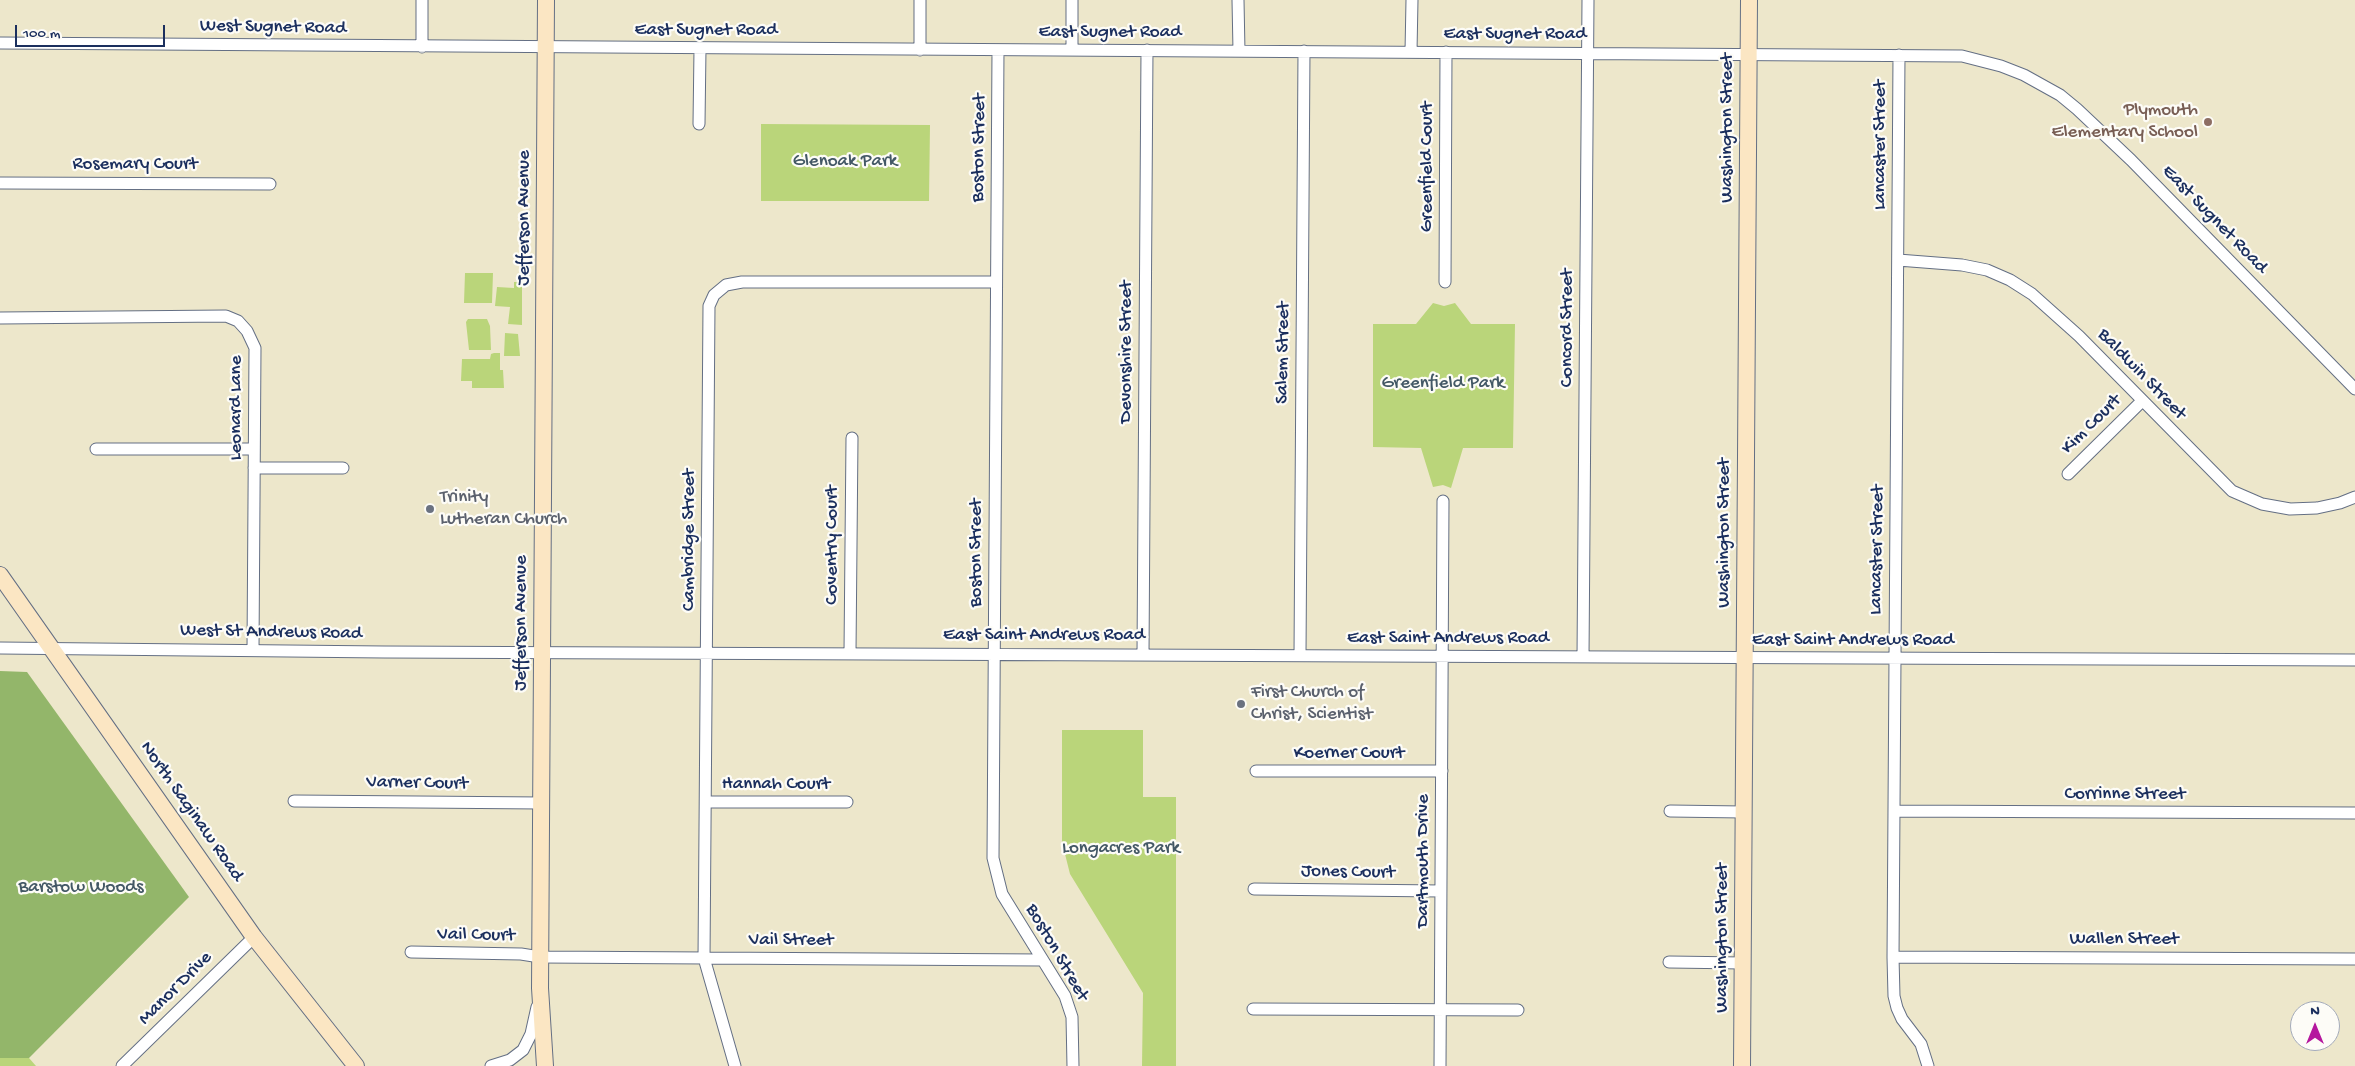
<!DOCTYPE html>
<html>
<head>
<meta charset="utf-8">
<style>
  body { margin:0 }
  #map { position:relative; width:2355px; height:1066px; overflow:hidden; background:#ede7cb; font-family:"Gochi Hand",sans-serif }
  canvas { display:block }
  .north { position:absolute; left:2290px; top:1001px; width:50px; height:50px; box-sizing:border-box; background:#fdfcf7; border:1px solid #a3aaba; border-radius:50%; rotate:0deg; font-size:14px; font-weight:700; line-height:20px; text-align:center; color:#1b2f5e }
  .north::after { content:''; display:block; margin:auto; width:18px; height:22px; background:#b5179e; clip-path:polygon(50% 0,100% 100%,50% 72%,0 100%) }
  .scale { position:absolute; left:15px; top:25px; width:150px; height:22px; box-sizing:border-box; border:2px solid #1b2f5e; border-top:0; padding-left:6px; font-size:15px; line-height:18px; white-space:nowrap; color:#1b2f5e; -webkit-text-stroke:4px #fdfcf7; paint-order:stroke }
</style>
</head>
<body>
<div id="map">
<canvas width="2355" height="1066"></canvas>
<div class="north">N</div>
<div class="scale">100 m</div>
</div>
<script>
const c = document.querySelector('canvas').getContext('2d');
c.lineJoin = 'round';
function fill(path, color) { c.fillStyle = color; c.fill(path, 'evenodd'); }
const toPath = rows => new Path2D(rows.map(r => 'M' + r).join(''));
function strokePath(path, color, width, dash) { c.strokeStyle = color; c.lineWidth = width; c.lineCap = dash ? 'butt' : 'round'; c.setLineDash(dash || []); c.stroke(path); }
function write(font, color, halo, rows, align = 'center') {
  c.font = font + ' "Gochi Hand",sans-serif'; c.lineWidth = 4.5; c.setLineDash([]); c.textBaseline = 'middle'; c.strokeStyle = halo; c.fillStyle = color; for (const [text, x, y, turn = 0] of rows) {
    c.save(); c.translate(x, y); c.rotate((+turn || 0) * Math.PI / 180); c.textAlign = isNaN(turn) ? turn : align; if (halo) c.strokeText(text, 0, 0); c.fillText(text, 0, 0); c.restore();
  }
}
fill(toPath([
  [761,124,930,125,929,201,761,201],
  [465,273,493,273,492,303,464,303],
  [514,282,522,282,522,325,508,324,510,307,495,306,497,287,514,288],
  [1433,303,1444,306,1455,303,1471,324,1515,324,1513,448,1463,448,1451,488,1443,485,1433,487,1421,448,1373,447,1373,324,1416,324],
  [468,319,487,319,490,326,491,350,469,350,466,322],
  [505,333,518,334,520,356,504,356],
  [494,353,500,353,500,370,503,370,504,388,472,388,472,381,461,381,462,359,490,359,491,354],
  [1062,730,1143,730,1143,797,1176,797,1176,1066,1142,1066,1143,993,1070,874,1062,842],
  [0,1058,29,1058,36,1066,0,1066]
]), '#bad57a');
fill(toPath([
  [0,671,27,672,189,897,29,1058,0,1058]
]), '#93b66a');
const street = toPath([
  [1238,0,1239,51],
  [0,43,1962,56,2001,66,2024,75,2060,95,2077,109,2131,160,2355,389],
  [422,47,422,0],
  [920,50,920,0],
  [998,50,993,858,1002,894,1065,996,1072,1017,1073,1066],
  [1072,50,1072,0],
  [1411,52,1412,0],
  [1899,55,1893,957,1894,996,1897,1008,1902,1019,1921,1044,1928,1066],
  [699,124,700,49],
  [0,183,270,184],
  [1898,260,1962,265,1987,270,2010,280,2032,294,2079,336,2232,491,2262,504,2290,509,2317,508,2340,503,2355,497],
  [1445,282,1446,52],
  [0,318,226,316,238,321,247,331,255,348,253,650],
  [96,449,254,449],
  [254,468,343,468],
  [2068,474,2141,402],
  [0,648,384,652,2355,660],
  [850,652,852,438],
  [1143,655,1147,50],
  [1300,655,1304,51],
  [1583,657,1588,0],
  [1256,771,1442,771],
  [294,801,541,803],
  [706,802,847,802],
  [1670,811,1743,812],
  [1894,811,2355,813],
  [1254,889,1441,891],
  [411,952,521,954,540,957,1042,960],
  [1893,957,2355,959],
  [1669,962,1743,963],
  [1253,1009,1518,1010],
  [122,1066,254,937],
  [491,1066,510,1060,523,1050,531,1034,537,1007],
  [735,1066,704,958,709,306,714,295,726,285,742,282,995,282],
  [1440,1066,1443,501]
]);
const secondary = toPath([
  [0,575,254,937,356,1066],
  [545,1066,540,988,546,0],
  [1742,1066,1749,0]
]);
strokePath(street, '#646f84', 13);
strokePath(secondary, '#646f84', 18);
strokePath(street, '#fff', 11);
strokePath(secondary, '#fbe6c3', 16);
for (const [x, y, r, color] of [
  [2208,122,5,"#8d6e63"],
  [430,509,5,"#6b7280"],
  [1241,704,5,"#6b7280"]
]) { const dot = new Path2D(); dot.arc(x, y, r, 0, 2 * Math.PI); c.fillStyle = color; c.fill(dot); strokePath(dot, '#fdfcf7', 2); }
write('19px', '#1b2f5e', '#fdfcf7', [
  ["West Sugnet Road",273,28,1],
  ["East Sugnet Road",706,31],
  ["East Sugnet Road",1110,33],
  ["East Sugnet Road",1515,35],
  ["Washington Street",1728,128,-90],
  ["Lancaster Street",1881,145,-90],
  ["Boston Street",980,148,-89],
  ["Rosemary Court",135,165],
  ["Greenfield Court",1428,167,-90],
  ["Jefferson Avenue",525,218,-90],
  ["East Sugnet Road",2214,220,46],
  ["Concord Street",1568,328,-90],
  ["Devonshire Street",1127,352,-90],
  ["Salem Street",1284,353,-89],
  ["Baldwin Street",2141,375,46],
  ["Leonard Lane",237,408,-90],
  ["Kim Court",2092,425,-45],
  ["Washington Street",1725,533,-90],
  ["Cambridge Street",690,540,-90],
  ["Coventry Court",833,545,-90],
  ["Lancaster Street",1878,550,-89],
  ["Boston Street",977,553,-90],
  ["Jefferson Avenue",522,623,-90],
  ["West St Andrews Road",271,633,1],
  ["East Saint Andrews Road",1044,636],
  ["East Saint Andrews Road",1448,639],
  ["East Saint Andrews Road",1853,641],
  ["Koerner Court",1349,754],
  ["Varner Court",417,784,1],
  ["Hannah Court",776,785],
  ["Corrinne Street",2125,795],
  ["North Saginaw Road",191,812,55],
  ["Dartmouth Drive",1424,861,-90],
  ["Jones Court",1348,873,1],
  ["Vail Court",476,936,1],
  ["Washington Street",1723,938,-90],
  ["Wallen Street",2124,940],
  ["Vail Street",791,941],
  ["Boston Street",1056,953,60],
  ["Manor Drive",176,989,-45]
]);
write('19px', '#785e54', '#fdfcf7', [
  ["Plymouth",2198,111],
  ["Elementary School",2198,133]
], 'right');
write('19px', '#435865', '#fdfcf7', [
  ["Glenoak Park",845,162],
  ["Greenfield Park",1443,384],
  ["Longacres Park",1121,849],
  ["Barstow Woods",81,888]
]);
write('19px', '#5b616d', '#fdfcf7', [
  ["Trinity",440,498],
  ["Lutheran Church",440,520],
  ["First Church of",1251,693],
  ["Christ, Scientist",1251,715]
], 'left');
</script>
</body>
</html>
